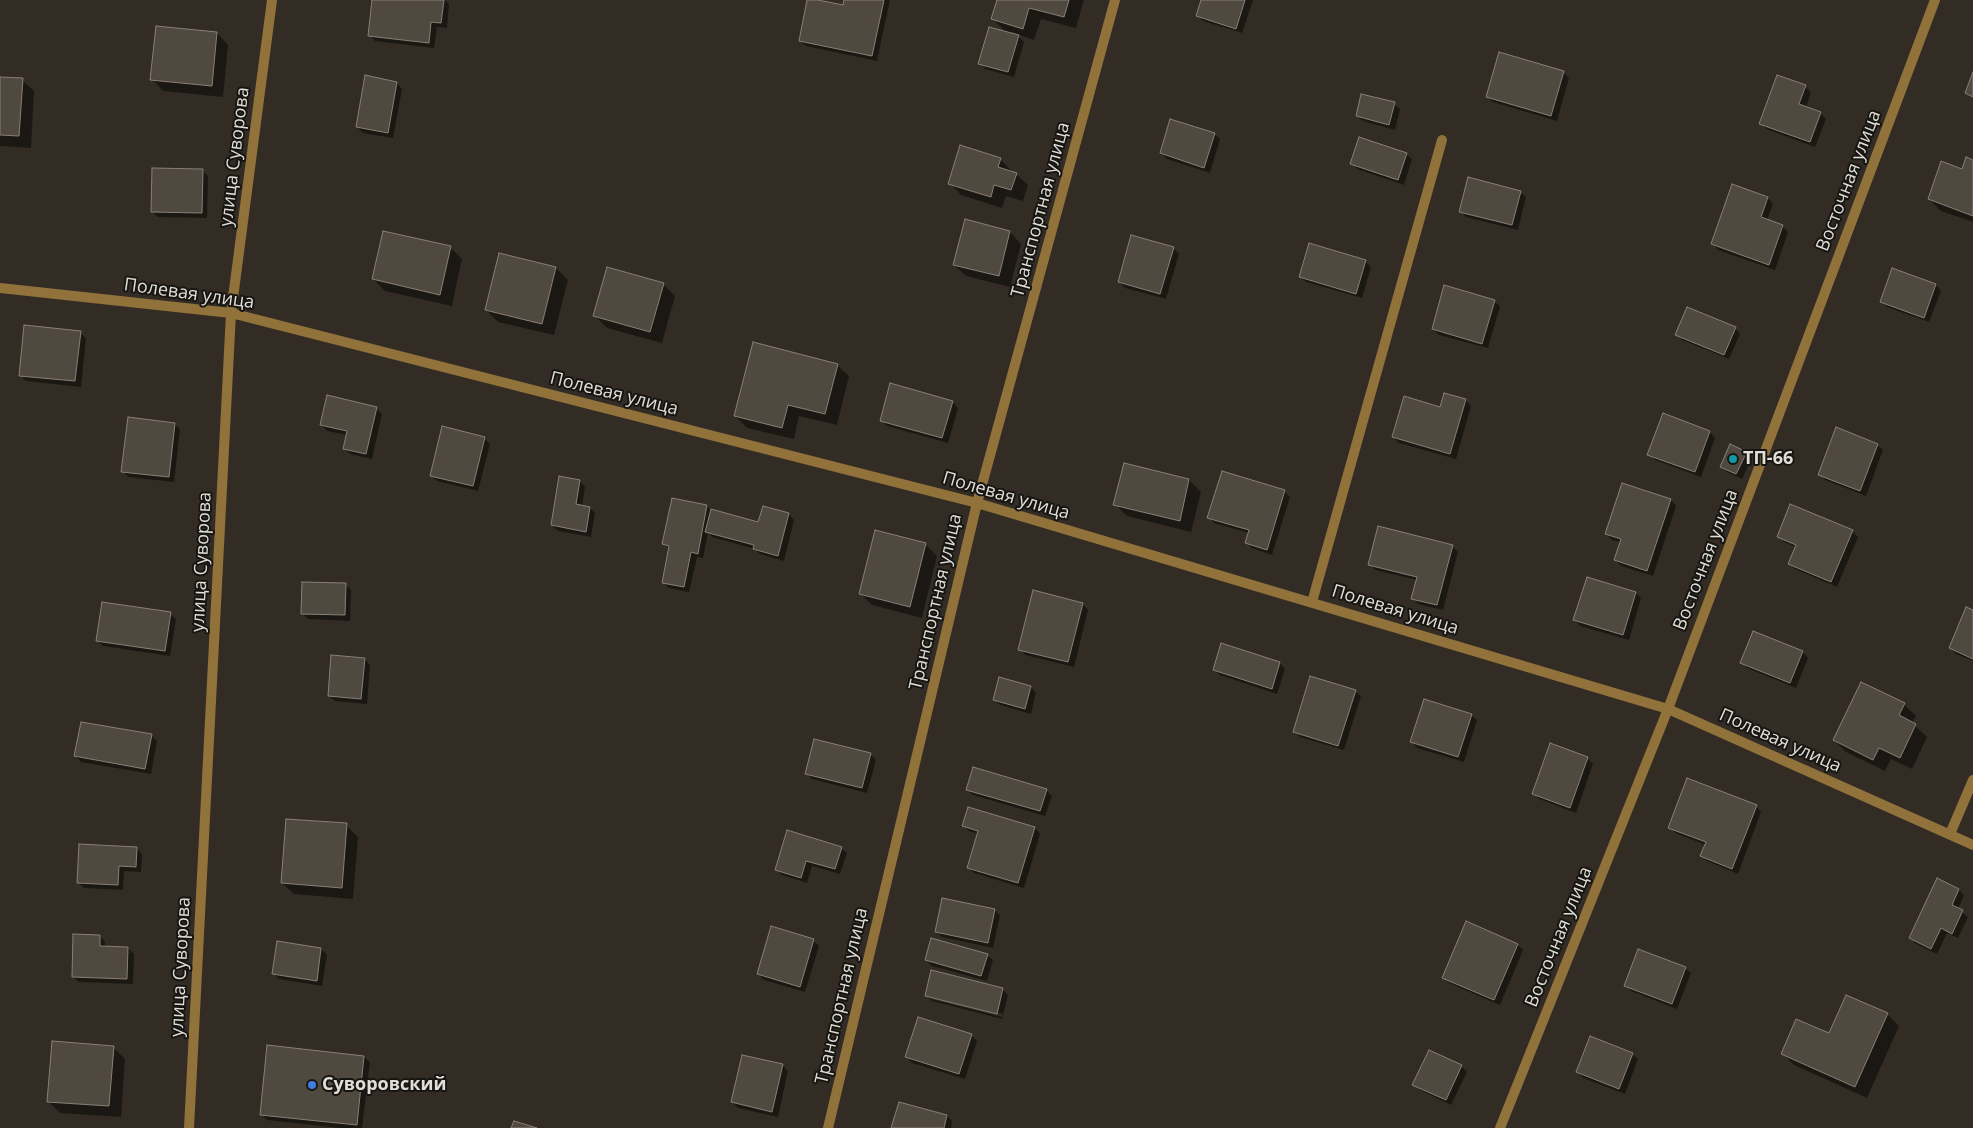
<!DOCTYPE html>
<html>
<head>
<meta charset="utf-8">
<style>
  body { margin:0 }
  canvas { display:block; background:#322c24 }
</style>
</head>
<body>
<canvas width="1973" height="1128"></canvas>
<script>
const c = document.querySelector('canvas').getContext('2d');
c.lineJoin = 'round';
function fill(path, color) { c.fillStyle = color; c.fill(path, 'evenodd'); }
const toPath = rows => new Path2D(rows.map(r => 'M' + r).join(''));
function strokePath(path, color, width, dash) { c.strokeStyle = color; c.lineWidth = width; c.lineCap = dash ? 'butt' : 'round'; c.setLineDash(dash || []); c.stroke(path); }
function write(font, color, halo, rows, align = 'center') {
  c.font = font + ' "Open Sans",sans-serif'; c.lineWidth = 4; c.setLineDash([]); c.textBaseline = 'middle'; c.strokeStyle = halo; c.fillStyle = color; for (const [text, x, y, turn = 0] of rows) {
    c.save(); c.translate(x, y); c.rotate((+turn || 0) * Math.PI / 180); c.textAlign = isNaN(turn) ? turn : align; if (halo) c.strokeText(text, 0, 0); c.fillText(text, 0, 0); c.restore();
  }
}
fill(toPath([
  [374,0,445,0,449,4,447,28,437,27,434,48,375,41,370,35],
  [809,0,844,7,846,0,890,0,877,61,806,46,800,41],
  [998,0,1084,0,1076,28,1041,19,1034,40,1016,34,1024,42,1014,77,985,69,980,63,1007,33,993,19],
  [1202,0,1253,0,1242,33,1203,21,1197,15],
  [217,33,228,45,223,97,163,91,152,79],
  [1563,72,1569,78,1557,121,1493,102,1487,97],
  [1778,76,1805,87,1811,92,1806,108,1820,113,1826,119,1815,147,1766,129,1761,123],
  [0,78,22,80,34,91,31,148,0,146],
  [397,83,402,89,393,138,363,133,357,127],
  [1394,104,1400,109,1395,130,1363,121,1357,116],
  [1214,134,1220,139,1210,173,1167,159,1161,153],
  [1406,154,1412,159,1404,185,1357,169,1352,163],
  [1000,159,1012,171,1011,172,1016,174,1028,185,1023,201,1006,196,1002,208,961,195,950,183],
  [1973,161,1973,222,1941,211,1929,199],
  [202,170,208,176,207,218,158,217,152,212],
  [1520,192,1526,197,1518,230,1466,217,1461,211],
  [1768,198,1773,204,1767,220,1782,226,1788,232,1775,270,1718,250,1713,244],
  [1010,232,1021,244,1010,287,966,276,954,265],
  [450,247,462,259,452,306,385,291,373,279],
  [1173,248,1179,254,1166,299,1125,288,1119,282],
  [500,255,556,268,568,280,554,335,498,322,486,310],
  [1365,261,1371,267,1362,298,1306,282,1300,277],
  [663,284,675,296,662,343,607,328,595,316],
  [1936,285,1941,291,1929,322,1887,307,1882,302],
  [1494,301,1500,306,1488,348,1439,335,1433,329],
  [1735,328,1740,334,1729,359,1682,340,1677,334],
  [80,333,86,338,81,387,26,381,20,375],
  [837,365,849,376,837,425,799,416,794,439,747,428,735,416],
  [891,385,953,402,958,408,948,443,887,426,881,420],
  [1466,400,1471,406,1456,459,1399,443,1393,437,1441,408],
  [376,408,382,414,372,459,350,454,344,449,347,435,327,431,321,425],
  [1663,415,1710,432,1715,438,1701,477,1655,460,1649,454],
  [174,424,180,429,174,482,128,477,123,471],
  [484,438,490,444,478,491,437,481,431,475],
  [1877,445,1883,450,1866,496,1825,480,1819,474],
  [1746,453,1752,458,1742,479,1727,472,1721,467],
  [1189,480,1201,492,1191,532,1127,516,1115,504],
  [580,481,585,487,582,506,590,508,595,513,591,537,558,531,552,525],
  [1623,484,1671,500,1676,506,1653,576,1621,566,1615,560,1621,542,1612,540,1606,534],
  [1284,491,1290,497,1272,555,1252,548,1246,542,1249,533,1214,523,1209,517],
  [707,506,712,512,759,524,764,507,789,514,794,520,784,561,760,554,755,549,712,537,708,533,703,558,697,557,689,592,669,588,663,582,670,550,664,544],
  [1852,531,1858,537,1837,587,1795,569,1789,564,1796,547,1784,542,1778,537],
  [925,544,937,556,922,618,872,605,860,593],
  [1452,546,1458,552,1443,610,1418,604,1413,598,1417,580,1375,570,1370,564],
  [345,584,351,590,350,621,308,619,302,613],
  [1636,593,1641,598,1629,640,1580,626,1575,620],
  [1083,604,1088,610,1074,667,1025,655,1020,649],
  [1973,611,1973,661,1956,654,1950,648],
  [170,614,176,619,170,656,103,646,97,640],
  [1754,632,1803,652,1808,658,1796,688,1747,668,1742,662],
  [365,659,370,665,367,704,335,701,329,696],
  [1280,663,1285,669,1277,694,1220,675,1214,670],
  [1031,687,1036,693,1031,714,1000,705,994,700],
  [1355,691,1361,696,1344,750,1300,737,1294,731],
  [1904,704,1916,716,1912,723,1927,737,1912,769,1891,759,1885,771,1846,752,1834,740],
  [1471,715,1477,720,1464,762,1417,748,1412,742],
  [151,735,157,741,151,774,81,762,76,756],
  [870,754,876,760,867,793,812,779,807,774],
  [1587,758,1593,764,1576,813,1539,799,1533,793],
  [967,790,1046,790,1052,796,1045,816,973,795],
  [1756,806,1761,812,1738,874,1707,861,1702,856,1706,845,1675,833,1670,827],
  [968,809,1035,828,1040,834,1024,888,974,873,968,868,979,834,969,831,963,826],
  [346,825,358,837,353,899,294,894,282,883],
  [137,848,142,854,141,872,124,871,123,890,84,888,78,882],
  [841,848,847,853,840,874,812,866,807,883,782,875,777,870],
  [1959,890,1964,895,1958,909,1968,917,1958,938,1947,933,1937,954,1916,944,1910,938],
  [994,910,1000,915,993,948,942,937,936,932],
  [1467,923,1518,945,1523,950,1500,1005,1449,983,1443,977],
  [100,936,105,942,105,948,128,948,134,954,133,984,79,982,73,977],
  [813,940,819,946,805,992,764,980,758,974],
  [278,943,321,949,327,955,322,986,279,979,273,973],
  [987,955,993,960,987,981,932,966,926,960],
  [1685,968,1691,973,1677,1009,1631,991,1626,985],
  [1002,989,1008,995,1002,1019,932,1001,926,996],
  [931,996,1003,1014,1002,1017,931,999],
  [1887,1014,1899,1026,1867,1098,1794,1065,1782,1053],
  [971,1035,977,1041,965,1079,912,1063,907,1057],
  [113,1047,125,1059,121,1117,60,1113,48,1101],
  [1632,1054,1638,1059,1625,1094,1583,1078,1578,1072],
  [364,1057,370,1062,362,1128,340,1128,267,1120,261,1114],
  [782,1065,788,1071,778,1117,738,1108,732,1102],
  [1461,1066,1467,1072,1451,1105,1420,1090,1414,1084],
  [947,1116,952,1121,951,1128,893,1128]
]), '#0007');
const building = toPath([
  [372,0,444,0,441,23,431,22,429,43,368,36,372,0],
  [807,0,818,0,843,5,844,0,884,0,872,56,799,41,807,0],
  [997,0,1069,0,1064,17,1029,8,1023,29,991,19,997,0],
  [1201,0,1245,0,1236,29,1196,16,1201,0],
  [156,26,217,32,212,86,150,80,156,26],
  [989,27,1019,35,1008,72,978,64,989,27],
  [1499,52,1564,71,1551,116,1486,97,1499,52],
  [1973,72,1973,97,1965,93,1973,72],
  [365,75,397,82,388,133,356,127,365,75],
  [1777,75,1806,85,1799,104,1821,112,1810,142,1759,124,1777,75],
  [0,77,23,78,19,136,0,135,0,77],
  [1361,94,1395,102,1389,125,1356,116,1361,94],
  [1170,119,1215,133,1204,168,1160,153,1170,119],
  [1359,137,1407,153,1398,180,1350,164,1359,137],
  [960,145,1001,158,998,167,1017,173,1011,190,994,185,991,197,948,184,960,145],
  [1966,157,1973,160,1973,216,1928,199,1941,161,1962,169,1966,157],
  [152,168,203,169,202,213,151,212,152,168],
  [1468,177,1521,191,1512,225,1459,212,1468,177],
  [1732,184,1768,197,1761,217,1783,225,1769,265,1711,244,1732,184],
  [965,219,1010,231,999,276,953,265,965,219],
  [383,231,451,246,440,295,372,279,383,231],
  [1131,235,1174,247,1160,294,1118,282,1131,235],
  [1309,243,1366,260,1356,294,1299,277,1309,243],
  [499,253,556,267,542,324,485,310,499,253],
  [607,267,664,283,650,332,593,316,607,267],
  [1892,268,1936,284,1924,318,1880,302,1892,268],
  [1444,285,1495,300,1482,344,1432,329,1444,285],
  [1687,307,1736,327,1724,355,1675,335,1687,307],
  [24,325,81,331,75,381,19,376,24,325],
  [753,342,838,364,825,414,788,405,782,428,734,416,753,342],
  [890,383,953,401,942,438,880,421,890,383],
  [1444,393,1466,399,1450,454,1392,437,1404,396,1440,407,1444,393],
  [327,395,377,407,366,454,343,449,347,431,320,425,327,395],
  [1663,413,1710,431,1695,472,1647,455,1663,413],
  [128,417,175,423,169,477,121,472,128,417],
  [442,426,485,437,473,486,430,476,442,426],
  [1836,427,1878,444,1860,491,1818,475,1836,427],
  [1730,444,1747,452,1736,474,1720,467,1730,444],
  [1124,463,1189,479,1180,521,1113,505,1124,463],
  [1222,471,1285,490,1267,550,1245,543,1249,530,1207,518,1222,471],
  [559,476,580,480,576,504,590,507,586,532,551,525,559,476],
  [1622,483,1671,499,1647,571,1614,560,1621,539,1605,534,1622,483],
  [672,498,707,505,698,554,691,552,684,587,662,583,669,546,662,544,672,498],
  [1790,504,1853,530,1831,582,1788,564,1796,545,1777,537,1790,504],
  [763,506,789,513,778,556,753,549,754,545,705,532,711,509,758,522,763,506],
  [1378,526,1453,545,1437,605,1411,599,1417,577,1368,565,1378,526],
  [875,530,926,543,910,607,859,594,875,530],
  [1587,577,1636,592,1623,635,1573,620,1587,577],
  [302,582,346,583,345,615,301,614,302,582],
  [1033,590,1083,603,1068,662,1018,650,1033,590],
  [102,602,171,612,165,651,96,641,102,602],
  [1966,607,1973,610,1973,659,1949,648,1966,607],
  [1753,631,1803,651,1790,683,1740,663,1753,631],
  [1221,643,1280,662,1272,689,1213,670,1221,643],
  [331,655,365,658,361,699,328,696,331,655],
  [1310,676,1356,690,1338,746,1293,732,1310,676],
  [999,677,1031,686,1025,709,993,700,999,677],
  [1861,682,1905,703,1899,715,1916,724,1900,758,1879,748,1873,760,1833,740,1861,682],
  [1424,699,1472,714,1458,757,1410,742,1424,699],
  [81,722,152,734,145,769,74,756,81,722],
  [814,739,871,753,862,788,805,774,814,739],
  [1550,743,1588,757,1570,808,1532,794,1550,743],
  [973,767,1047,789,1040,811,966,790,973,767],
  [1687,778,1757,805,1732,869,1700,856,1706,842,1668,828,1687,778],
  [968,807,1035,827,1018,883,967,868,978,831,962,826,968,807],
  [286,819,347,823,342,888,281,883,286,819],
  [787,830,842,847,835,869,806,861,801,878,775,870,787,830],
  [79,844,137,847,136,867,119,866,118,885,77,883,79,844],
  [1937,878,1959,889,1952,905,1963,910,1952,934,1941,928,1931,949,1909,938,1937,878],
  [942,898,995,909,988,943,935,932,942,898],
  [1466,921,1518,944,1494,1000,1442,978,1466,921],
  [771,926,814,939,800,987,757,974,771,926],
  [73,934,100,935,100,946,128,947,127,979,72,977,73,934],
  [931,938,988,954,981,976,925,960,931,938],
  [277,941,321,948,317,981,272,974,277,941],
  [1638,949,1686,967,1672,1004,1624,986,1638,949],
  [931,970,1003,988,997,1014,925,996,931,970],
  [1846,995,1888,1013,1855,1087,1781,1054,1796,1019,1829,1033,1846,995],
  [918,1017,972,1034,959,1074,905,1057,918,1017],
  [1590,1036,1633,1053,1619,1089,1576,1072,1590,1036],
  [52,1041,114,1046,109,1106,47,1102,52,1041],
  [267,1045,364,1056,357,1125,260,1115,267,1045],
  [1429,1050,1462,1065,1446,1100,1412,1085,1429,1050],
  [742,1055,783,1064,772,1112,731,1102,742,1055],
  [899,1102,947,1115,944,1128,891,1128,899,1102],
  [514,1121,537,1128,511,1128,514,1121]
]);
fill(building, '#504940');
strokePath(building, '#888077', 1);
strokePath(toPath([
  [1312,602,1442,140],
  [1950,834,1973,780]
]), '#91723b', 10);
strokePath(toPath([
  [0,288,231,313,977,503,1668,709,1973,845],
  [189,1128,231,313,272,0],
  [828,1128,977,503,1115,0],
  [1500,1128,1668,709,1935,0]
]), '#91723b', 10);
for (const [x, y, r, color] of [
  [1733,459,5,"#0f9aa8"],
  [312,1085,5,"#3f7fe0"]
]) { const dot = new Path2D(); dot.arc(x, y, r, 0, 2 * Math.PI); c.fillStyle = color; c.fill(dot); strokePath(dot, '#171511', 2); }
write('18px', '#e1ddd7', '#171511', [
  ["улица Суворова",235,157,-83],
  ["Восточная улица",1849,181,-69],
  ["Транспортная улица",1041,210,-75],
  ["Полевая улица",189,294,8],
  ["Полевая улица",614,394,14],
  ["Полевая улица",1006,496,16],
  ["Восточная улица",1706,560,-69],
  ["улица Суворова",202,562,-87],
  ["Транспортная улица",936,602,-77],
  ["Полевая улица",1395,610,17],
  ["Полевая улица",1780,741,24],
  ["Восточная улица",1559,937,-68],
  ["улица Суворова",181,967,-87],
  ["Транспортная улица",842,996,-77]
]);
write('bold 18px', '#e1ddd7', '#171511', [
  ["ТП-66",1743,459],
  ["Суворовский",322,1085]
], 'left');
</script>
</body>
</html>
